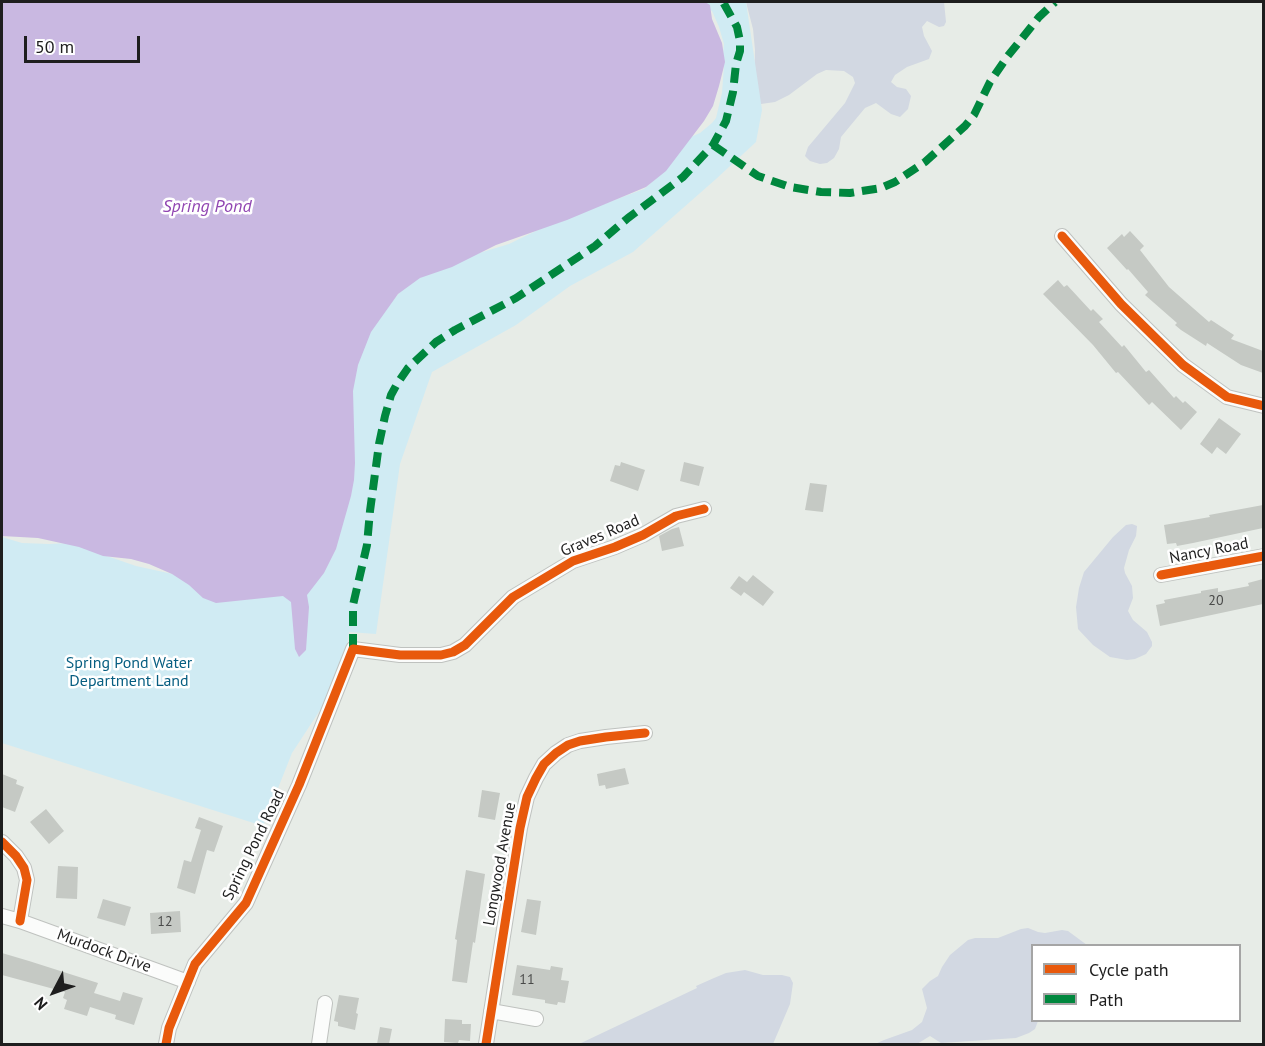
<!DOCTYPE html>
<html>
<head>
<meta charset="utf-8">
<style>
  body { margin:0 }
  #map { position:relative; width:1265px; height:1046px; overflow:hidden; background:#e7ece7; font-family:"PT Sans",sans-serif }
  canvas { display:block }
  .frame { position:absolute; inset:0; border:3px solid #1e1e1e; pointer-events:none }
  .legend { position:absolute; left:1031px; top:944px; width:210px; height:78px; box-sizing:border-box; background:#fff; border:2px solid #a5a5a5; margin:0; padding:8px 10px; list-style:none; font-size:18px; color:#1e1e1e }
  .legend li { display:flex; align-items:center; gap:12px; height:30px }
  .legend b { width:30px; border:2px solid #a5a5a5 }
  .north { position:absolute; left:24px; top:962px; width:60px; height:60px; -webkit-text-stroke:4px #fff; paint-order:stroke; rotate:229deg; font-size:16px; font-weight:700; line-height:24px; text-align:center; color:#1e1e1e }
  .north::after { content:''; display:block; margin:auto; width:21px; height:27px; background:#1e1e1e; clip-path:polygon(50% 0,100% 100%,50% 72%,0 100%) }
  .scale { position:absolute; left:24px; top:36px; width:116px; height:27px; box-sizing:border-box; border:3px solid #1e1e1e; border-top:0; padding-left:8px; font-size:18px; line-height:21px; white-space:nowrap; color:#1e1e1e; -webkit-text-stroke:4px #fff; paint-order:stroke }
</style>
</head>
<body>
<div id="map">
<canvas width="1265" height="1046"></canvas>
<div class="frame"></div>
<ul class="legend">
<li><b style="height:8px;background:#e8590c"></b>Cycle path</li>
<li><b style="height:8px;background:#00873e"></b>Path</li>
</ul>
<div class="north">N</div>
<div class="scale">50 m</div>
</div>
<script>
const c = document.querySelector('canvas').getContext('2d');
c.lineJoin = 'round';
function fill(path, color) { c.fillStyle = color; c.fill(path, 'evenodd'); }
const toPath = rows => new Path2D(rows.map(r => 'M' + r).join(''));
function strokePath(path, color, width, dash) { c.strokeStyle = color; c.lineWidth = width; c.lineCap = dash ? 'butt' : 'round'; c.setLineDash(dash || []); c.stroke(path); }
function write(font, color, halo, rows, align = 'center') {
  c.font = font + ' "PT Sans",sans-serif'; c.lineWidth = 5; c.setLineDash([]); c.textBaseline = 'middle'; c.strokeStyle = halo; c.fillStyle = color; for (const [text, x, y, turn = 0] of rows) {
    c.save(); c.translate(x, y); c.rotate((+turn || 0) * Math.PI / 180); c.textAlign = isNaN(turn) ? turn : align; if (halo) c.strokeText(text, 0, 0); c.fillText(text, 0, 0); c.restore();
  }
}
fill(toPath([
  [746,2,944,2,946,22,944,26,939,27,927,21,922,27,924,36,932,51,929,59,907,67,895,75,891,82,897,87,906,89,911,96,908,109,900,117,891,114,876,103,865,108,841,137,839,149,834,158,827,163,820,164,810,161,805,156,808,147,845,103,855,83,853,77,844,71,826,70,817,74,789,95,775,102,754,105,755,50,753,29],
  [1132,524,1137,526,1136,536,1129,550,1124,568,1125,573,1132,586,1133,598,1128,611,1133,620,1147,632,1152,642,1152,646,1146,654,1135,659,1127,660,1110,657,1093,645,1078,629,1076,607,1079,588,1084,572,1113,537,1126,525],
  [1028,928,1038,932,1045,933,1062,930,1068,931,1087,945,1032,946,1032,1020,1038,1021,1035,1029,1029,1033,1016,1038,941,1043,930,1036,917,1044,875,1044,884,1040,912,1030,922,1022,927,1008,922,989,930,981,938,976,942,967,950,955,968,940,975,938,998,938,1021,929],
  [745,970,763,975,782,975,790,977,793,983,790,1004,773,1044,579,1044,697,988,696,986,714,978,726,973]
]), '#d2d8e2');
fill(toPath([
  [696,2,746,2,762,110,756,142,716,179,633,252,570,286,516,325,432,372,400,464,376,634,349,632,343,675,292,753,263,826,2,743,2,537,22,543,49,544,69,543,136,566,177,575,342,358,407,284,453,261,509,244,546,226,563,221,582,212,644,189,653,181,686,139,700,133,712,123,716,118,722,93,724,66,723,54,724,44,719,27,712,11]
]), '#d0ebf3');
fill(toPath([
  [2,2,382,2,394,3,438,2,705,2,710,5,712,19,722,43,725,62,719,86,713,106,704,121,666,171,646,187,567,220,496,245,452,267,420,278,398,294,371,332,358,365,353,391,355,463,354,480,351,496,336,549,324,573,307,595,309,607,306,650,299,657,295,649,291,602,283,596,216,603,203,598,189,585,172,574,149,564,131,559,103,556,79,547,38,538,2,536]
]), '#c9b8e1');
fill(toPath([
  [1130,231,1144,246,1140,250,1169,287,1209,322,1211,320,1234,335,1231,339,1263,351,1263,373,1241,365,1207,343,1206,346,1181,330,1175,325,1177,323,1145,295,1148,292,1128,269,1127,270,1107,248,1122,234,1124,237],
  [1058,280,1064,287,1067,285,1091,311,1093,309,1103,319,1099,322,1122,347,1124,345,1146,372,1149,370,1174,398,1176,396,1183,403,1185,401,1197,412,1181,430,1152,402,1149,405,1118,372,1116,373,1093,345,1043,294],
  [1219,418,1241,434,1226,454,1217,447,1212,454,1200,444],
  [621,462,645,470,638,491,610,481,615,465,620,466],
  [684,462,704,467,699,486,680,481],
  [810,483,827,485,823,512,805,510],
  [1263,505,1263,528,1193,543,1177,546,1176,543,1167,544,1164,525,1210,517,1209,515],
  [679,527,684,546,662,551,659,536,672,529],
  [753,575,774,592,763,606,744,592,741,596,730,588,739,576,747,582],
  [1263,579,1263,604,1160,626,1156,605,1165,603,1164,600,1201,593,1201,591,1218,588,1218,592,1249,586,1248,583],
  [625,768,629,784,606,789,605,785,599,786,597,774],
  [2,774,17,780,16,784,24,787,15,812,2,807],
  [482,790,500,793,495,820,478,817],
  [46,809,64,831,49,844,30,822],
  [199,817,223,826,214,852,207,850,195,894,177,888,184,860,191,862,201,830,195,828],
  [58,866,78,867,77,899,56,898],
  [466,870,485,874,475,943,473,942,467,983,452,981,457,940,455,939],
  [103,899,131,907,125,926,97,918],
  [527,899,541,901,536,935,521,932],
  [180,911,181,932,151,934,150,913],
  [2,953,29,961,98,983,94,993,120,1001,123,992,143,998,134,1025,115,1019,116,1015,90,1007,87,1016,64,1009,67,1000,63,998,65,992,2,975],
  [517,965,550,970,551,966,563,968,561,980,569,981,565,1003,558,1002,557,1005,545,1003,545,1000,512,995],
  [339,995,359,998,356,1013,358,1014,355,1030,338,1026,338,1022,334,1021],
  [445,1019,462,1020,462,1024,471,1024,470,1041,459,1040,458,1043,444,1042],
  [380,1027,392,1029,389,1044,377,1044]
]), '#c5c9c4');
const minor = toPath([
  [1062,236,1121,304,1183,365,1227,397,1264,406],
  [1161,575,1264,556],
  [2,842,16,856,24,868,27,880,20,921],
  [2,916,20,921,188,982],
  [491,1011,536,1019],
  [166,1044,169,1028,195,964,246,903,299,785,353,649,400,655,441,655,453,652,465,645,513,597,573,561,615,547,643,535,676,516,704,509],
  [319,1044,325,1003],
  [486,1044,520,828,527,797,536,778,544,764,556,753,568,745,580,741,606,737,645,733]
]);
strokePath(minor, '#bfc2bf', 16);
strokePath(minor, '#fbfcfb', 14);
strokePath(toPath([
  [713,145,758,176,790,187,821,192,850,193,881,188,895,182,925,162,965,126,974,115,990,82,1007,57,1039,17,1055,2],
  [353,649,353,605,367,545,370,511,379,444,385,416,391,395,397,384,408,368,436,342,455,330,516,298,595,246,628,218,683,177,713,145,726,121,733,92,736,64,740,51,740,41,737,27,723,2]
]), '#00873e', 8, [15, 8]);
strokePath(toPath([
  [1062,236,1121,304,1183,365,1227,397,1264,406],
  [1161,575,1264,556],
  [2,842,16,856,24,868,27,880,20,921],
  [166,1044,169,1028,195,964,246,903,299,785,353,649,400,655,441,655,453,652,465,645,513,597,573,561,615,547,643,535,676,516,704,509],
  [486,1044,520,828,527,797,536,778,544,764,556,753,568,745,580,741,606,737,645,733]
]), '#e8590c', 9);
write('14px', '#484948', null, [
  ["20",1216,601],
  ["12",165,922],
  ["11",527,980]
]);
write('16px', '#1e1e1e', '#fff', [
  ["Graves Road",600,536,-23],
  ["Nancy Road",1209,551,-11],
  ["Spring Pond Road",254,845,-64],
  ["Longwood Avenue",500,864,-80],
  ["Murdock Drive",104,951,20]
]);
write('16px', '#075e81', '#fff', [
  ["Spring Pond Water",129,663],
  ["Department Land",129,681]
]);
write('italic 18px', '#9146b2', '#fff', [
  ["Spring Pond",207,207]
]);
</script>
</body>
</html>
